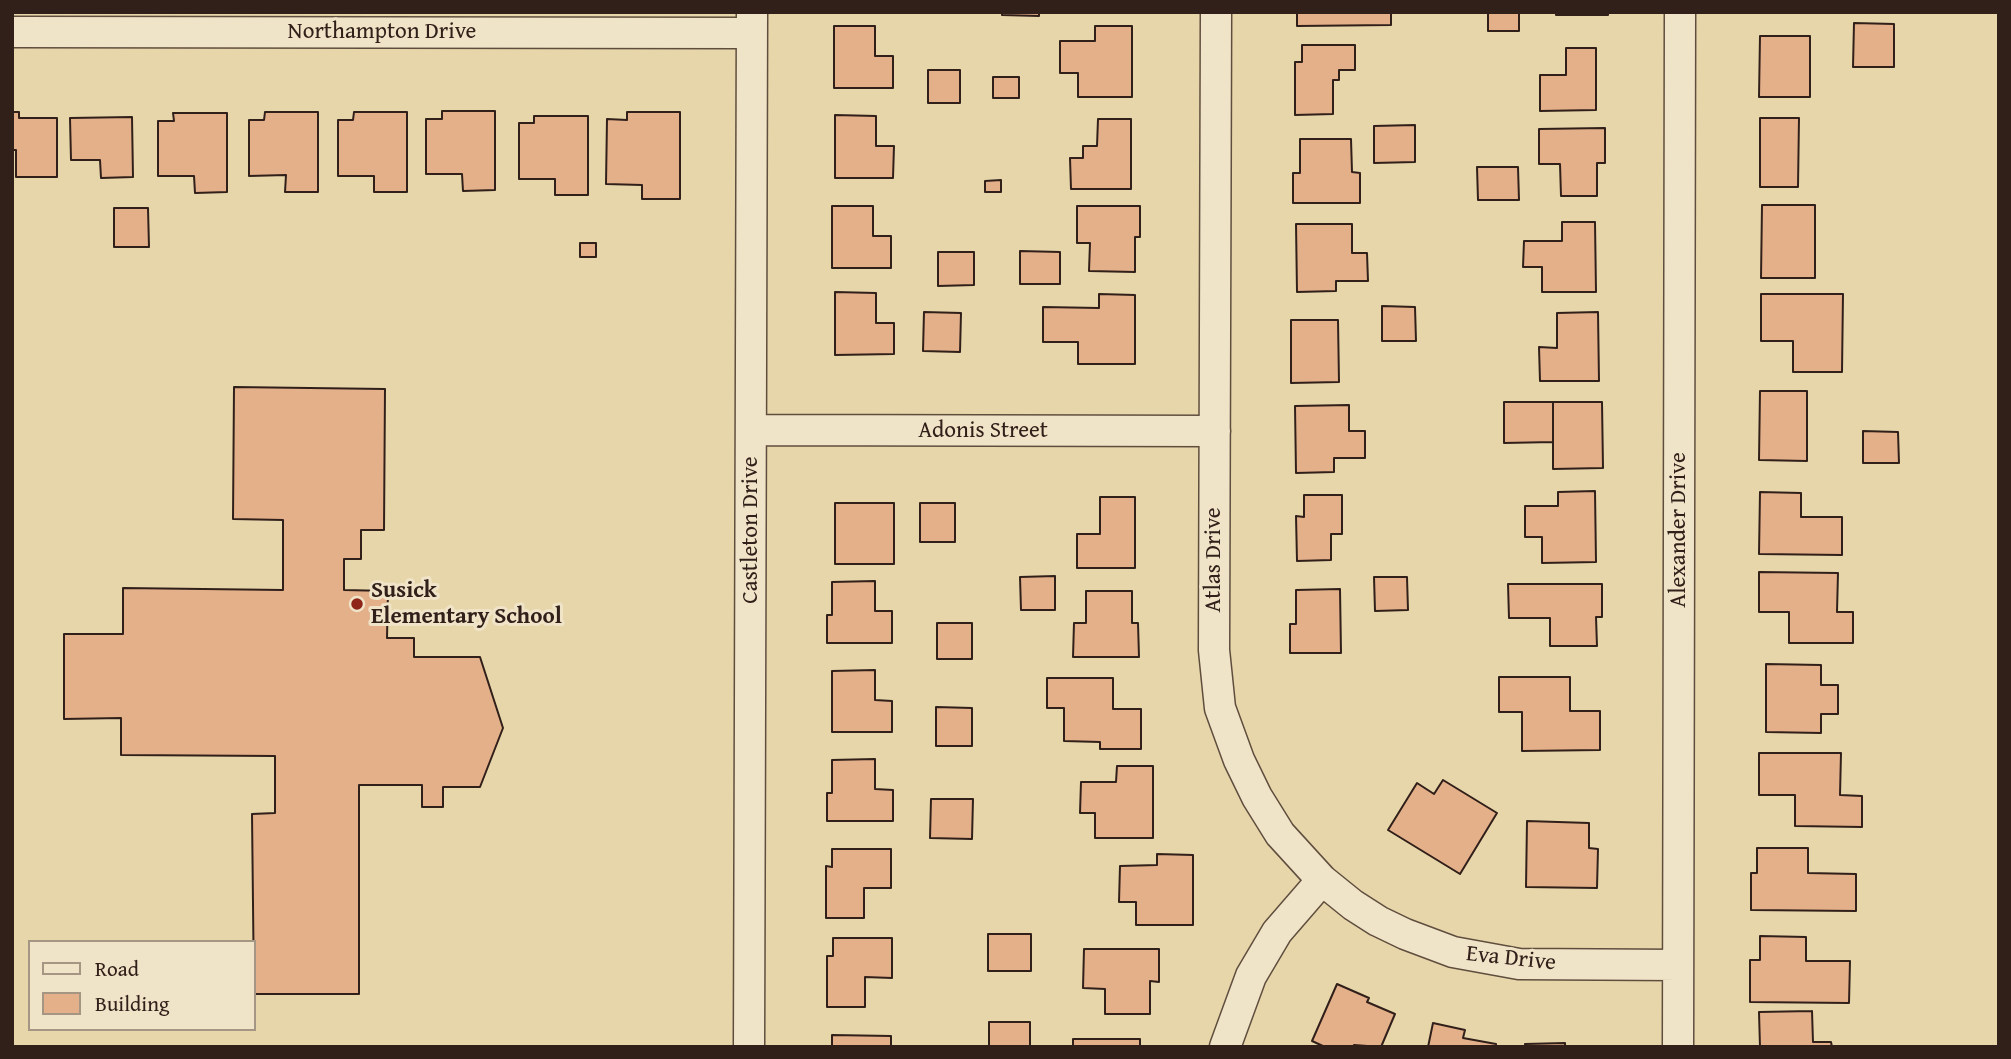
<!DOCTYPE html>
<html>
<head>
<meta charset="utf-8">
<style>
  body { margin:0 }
  #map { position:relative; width:2011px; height:1059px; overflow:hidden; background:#e8d6ab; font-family:"Gentium Book Plus",serif }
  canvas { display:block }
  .frame { position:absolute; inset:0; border:14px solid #31201a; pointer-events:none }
  .legend { position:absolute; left:28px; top:940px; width:228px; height:91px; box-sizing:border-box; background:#f0e4c8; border:2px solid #a49682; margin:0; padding:9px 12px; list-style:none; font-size:21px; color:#31201a }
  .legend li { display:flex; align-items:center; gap:14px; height:35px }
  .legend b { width:35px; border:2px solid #a49682 }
</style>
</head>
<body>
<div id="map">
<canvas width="2011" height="1059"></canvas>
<div class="frame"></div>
<ul class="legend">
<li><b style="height:9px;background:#f0e4c8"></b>Road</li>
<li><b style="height:19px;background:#e4b08a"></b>Building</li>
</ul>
</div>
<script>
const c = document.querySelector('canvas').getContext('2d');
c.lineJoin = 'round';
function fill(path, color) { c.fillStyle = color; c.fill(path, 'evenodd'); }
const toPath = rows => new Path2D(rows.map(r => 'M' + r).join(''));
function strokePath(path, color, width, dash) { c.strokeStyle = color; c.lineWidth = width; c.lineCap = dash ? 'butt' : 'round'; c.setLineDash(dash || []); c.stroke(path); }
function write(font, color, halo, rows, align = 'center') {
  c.font = font + ' "Gentium Book Plus",serif'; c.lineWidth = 6; c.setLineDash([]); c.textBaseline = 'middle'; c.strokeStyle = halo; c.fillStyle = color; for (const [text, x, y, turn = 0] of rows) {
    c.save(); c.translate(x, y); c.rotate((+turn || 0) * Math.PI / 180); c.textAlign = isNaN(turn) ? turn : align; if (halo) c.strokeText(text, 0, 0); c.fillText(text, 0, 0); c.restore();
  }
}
const building = toPath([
  [1002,12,1039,12,1039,16,1002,15,1002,12],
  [1297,12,1391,12,1391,25,1297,26,1297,12],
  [1488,12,1519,12,1519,31,1488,31,1488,12],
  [1556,12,1608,12,1608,15,1556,15,1556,12],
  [1854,23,1894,24,1894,67,1853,67,1854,23],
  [834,26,875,26,875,56,893,56,893,88,834,88,834,26],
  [1095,26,1132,26,1132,97,1078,97,1078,73,1060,73,1060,41,1095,41,1095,26],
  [1760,36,1810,36,1810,97,1759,97,1760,36],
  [1302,45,1355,45,1355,70,1339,70,1339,80,1333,80,1333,114,1295,115,1295,62,1302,62,1302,45],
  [1566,48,1596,48,1596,110,1540,111,1540,75,1566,75,1566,48],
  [928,70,960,70,960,103,928,103,928,70],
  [993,77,1019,77,1019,98,993,98,993,77],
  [442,111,495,111,495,190,463,191,462,174,426,174,426,119,442,119,442,111],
  [12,112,19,112,19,118,57,118,57,177,16,177,16,150,12,150,12,112],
  [265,112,318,112,318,192,285,192,286,175,249,176,249,120,264,120,265,112],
  [354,112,407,112,407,192,374,192,374,176,338,176,338,120,353,120,354,112],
  [627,112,680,112,680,199,642,199,642,185,606,184,607,119,627,120,627,112],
  [173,113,227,113,227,192,195,193,194,176,158,176,158,121,174,121,173,113],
  [835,115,876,116,876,146,894,146,893,178,835,178,835,115],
  [534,116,588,116,588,195,555,195,555,179,519,179,519,123,534,123,534,116],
  [132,117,133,177,101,178,100,160,71,160,70,118,132,117],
  [1760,118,1799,118,1798,187,1760,187,1760,118],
  [1098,119,1131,119,1131,189,1071,189,1070,158,1083,158,1083,146,1097,146,1098,119],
  [1415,125,1415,162,1374,163,1374,126,1415,125],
  [1605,128,1605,163,1597,163,1597,196,1561,196,1560,164,1539,164,1539,129,1605,128],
  [1300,139,1351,139,1352,172,1360,173,1360,203,1293,203,1293,173,1300,173,1300,139],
  [1477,167,1518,167,1519,200,1478,200,1477,167],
  [1001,180,1001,192,985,192,985,181,1001,180],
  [1762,205,1815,205,1815,278,1761,278,1762,205],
  [832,206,873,206,873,236,891,236,891,268,832,268,832,206],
  [1077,206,1140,206,1140,237,1135,237,1135,272,1089,271,1090,243,1077,243,1077,206],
  [114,208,148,208,149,247,114,247,114,208],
  [1562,222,1595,222,1596,292,1542,292,1542,267,1523,267,1524,241,1562,241,1562,222],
  [1296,224,1352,224,1352,253,1367,253,1368,281,1336,281,1336,291,1297,292,1296,224],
  [580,243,596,243,596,257,580,257,580,243],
  [1020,251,1060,252,1060,284,1020,284,1020,251],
  [938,252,974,252,974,285,938,286,938,252],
  [835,292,876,293,876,323,894,323,894,354,835,355,835,292],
  [1099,294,1135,295,1135,364,1078,364,1078,342,1043,342,1043,307,1099,308,1099,294],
  [1761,294,1843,294,1842,372,1793,372,1793,341,1761,341,1761,294],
  [1382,306,1415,307,1416,341,1382,341,1382,306],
  [924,312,961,313,960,352,923,351,924,312],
  [1598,312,1599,381,1540,381,1539,347,1557,348,1557,313,1598,312],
  [1291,320,1338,320,1339,382,1291,383,1291,320],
  [234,387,385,389,384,530,361,530,361,559,344,559,344,590,388,591,387,638,414,638,414,657,480,657,503,728,480,787,443,787,443,807,422,807,422,785,359,785,359,994,254,994,252,814,275,813,275,756,121,755,121,718,64,719,64,634,123,634,123,588,283,590,283,520,233,519,234,387],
  [1760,391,1807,391,1807,461,1759,460,1760,391],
  [1504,402,1553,402,1553,442,1504,443,1504,402],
  [1553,402,1602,402,1603,468,1553,469,1553,402],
  [1349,405,1349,431,1365,431,1365,458,1334,458,1334,472,1296,473,1295,406,1349,405],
  [1863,431,1898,432,1899,463,1863,463,1863,431],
  [1595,491,1596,562,1542,563,1542,537,1525,537,1525,506,1558,506,1558,492,1595,491],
  [1760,492,1801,493,1801,517,1842,517,1842,555,1759,554,1760,492],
  [1304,495,1342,495,1342,534,1331,534,1331,560,1297,561,1296,516,1304,517,1304,495],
  [1100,497,1135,497,1135,568,1077,568,1077,534,1100,534,1100,497],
  [835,503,894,503,894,564,835,564,835,503],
  [920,503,955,503,955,542,920,542,920,503],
  [1759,572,1838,573,1837,612,1853,612,1853,643,1789,643,1789,612,1759,612,1759,572],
  [1055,576,1055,610,1021,610,1020,577,1055,576],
  [1374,577,1407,577,1408,610,1375,611,1374,577],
  [875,581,875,611,892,611,892,643,827,643,827,615,832,615,832,582,875,581],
  [1508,584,1602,584,1602,617,1596,617,1597,646,1550,646,1550,618,1509,618,1508,584],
  [1340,589,1341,653,1290,653,1290,624,1296,624,1296,590,1340,589],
  [1086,591,1132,591,1132,623,1138,623,1139,657,1073,657,1074,623,1086,623,1086,591],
  [937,623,972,623,972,659,937,659,937,623],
  [1766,664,1821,665,1821,685,1838,685,1838,714,1821,714,1821,733,1766,732,1766,664],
  [875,670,875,700,892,701,892,732,832,732,832,671,875,670],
  [1499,677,1570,677,1570,711,1600,711,1600,750,1522,751,1522,712,1499,712,1499,677],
  [1047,678,1113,678,1113,709,1141,709,1141,749,1100,749,1100,742,1064,741,1064,708,1047,708,1047,678],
  [936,707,972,708,972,746,936,746,936,707],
  [1759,753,1841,753,1840,795,1862,796,1862,827,1795,826,1795,795,1759,795,1759,753],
  [875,759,875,789,893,790,893,821,827,821,827,793,832,793,832,760,875,759],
  [1117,766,1153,766,1153,838,1095,838,1095,813,1080,813,1081,782,1116,782,1117,766],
  [1443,780,1497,813,1460,874,1388,830,1417,783,1434,794,1443,780],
  [931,799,973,799,972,839,930,838,931,799],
  [1527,821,1589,823,1589,848,1598,849,1597,888,1526,887,1527,821],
  [1757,848,1808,848,1808,873,1856,874,1856,911,1751,910,1751,873,1757,873,1757,848],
  [832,849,891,849,891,888,864,888,864,918,826,918,826,866,832,867,832,849],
  [1157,854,1193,855,1193,925,1136,925,1136,902,1119,902,1120,866,1157,865,1157,854],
  [988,934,1031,934,1031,971,988,971,988,934],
  [1760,936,1806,937,1806,961,1850,961,1849,1003,1750,1002,1750,960,1760,960,1760,936],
  [833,938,892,938,892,978,865,977,865,1007,827,1007,827,956,833,956,833,938],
  [1084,949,1159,949,1159,982,1150,981,1150,1014,1105,1014,1105,989,1083,988,1084,949],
  [1337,984,1369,998,1367,1002,1395,1014,1381,1047,1354,1045,1354,1047,1325,1047,1312,1041,1337,984],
  [1812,1011,1813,1042,1831,1042,1832,1047,1760,1047,1759,1012,1812,1011],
  [989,1022,1030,1022,1030,1047,989,1047,989,1022],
  [1433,1023,1465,1030,1463,1038,1496,1044,1496,1047,1428,1047,1433,1023],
  [832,1035,891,1036,891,1047,832,1047,832,1035],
  [1073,1039,1140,1039,1140,1047,1073,1047,1073,1039],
  [1565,1043,1565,1047,1525,1047,1525,1044,1565,1043]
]);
fill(building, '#e4b08a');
strokePath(building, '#31201a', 2);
const street = toPath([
  [1216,12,1214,650,1220,708,1239,760,1257,797,1280,834,1322,880,1277,932,1251,976,1225,1047],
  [12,32,751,33],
  [751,430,1215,431],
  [1322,880,1353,905,1378,921,1405,934,1453,952,1519,964,1678,965],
  [749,1047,752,12],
  [1678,1047,1680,12]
]);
strokePath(street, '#5f4e3e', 33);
strokePath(street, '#f0e4c8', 30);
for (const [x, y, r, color] of [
  [357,604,7,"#8f2418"]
]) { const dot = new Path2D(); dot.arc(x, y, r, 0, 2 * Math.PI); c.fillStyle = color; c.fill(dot); strokePath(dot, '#f0e4c8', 2.5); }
write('23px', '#31201a', '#f0e4c8', [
  ["Northampton Drive",382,32],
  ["Adonis Street",983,431],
  ["Castleton Drive",751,530,-90],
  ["Alexander Drive",1679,530,-90],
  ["Atlas Drive",1214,560,-90],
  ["Eva Drive",1511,959,6]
]);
write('bold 23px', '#31201a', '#f0e4c8', [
  ["Susick",371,591],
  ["Elementary School",371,617]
], 'left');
</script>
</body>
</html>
